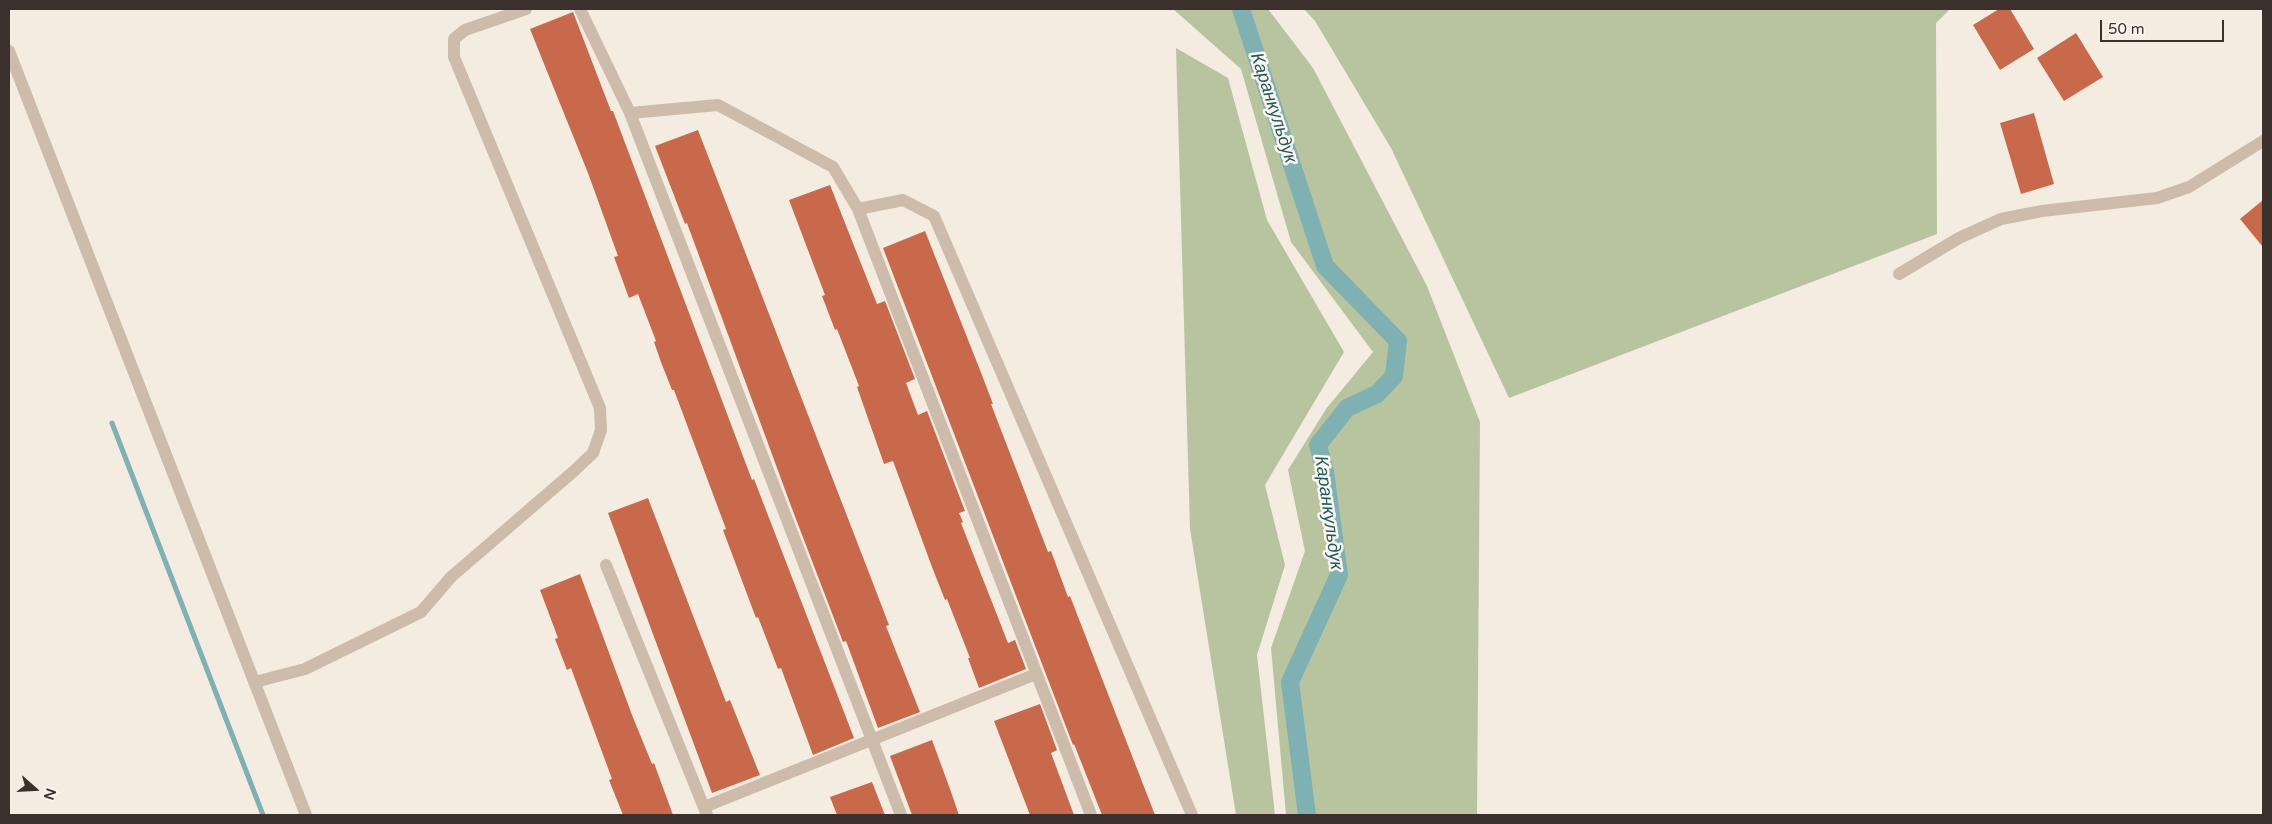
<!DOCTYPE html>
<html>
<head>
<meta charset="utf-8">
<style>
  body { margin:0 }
  #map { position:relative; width:2272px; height:824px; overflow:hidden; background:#f4ebe1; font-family:"Varela Round",sans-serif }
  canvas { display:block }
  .frame { position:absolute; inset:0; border:10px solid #3b302b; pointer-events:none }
  .north { position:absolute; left:10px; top:764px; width:50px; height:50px; -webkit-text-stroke:4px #fbf5ee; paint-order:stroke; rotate:109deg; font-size:14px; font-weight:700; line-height:20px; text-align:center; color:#3b302b }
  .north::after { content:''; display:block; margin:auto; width:18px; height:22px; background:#3b302b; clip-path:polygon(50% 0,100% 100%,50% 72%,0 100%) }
  .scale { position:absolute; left:2100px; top:20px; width:124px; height:22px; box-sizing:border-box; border:2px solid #3b302b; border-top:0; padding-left:6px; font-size:15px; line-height:18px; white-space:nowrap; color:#3b302b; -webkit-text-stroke:4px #fbf5ee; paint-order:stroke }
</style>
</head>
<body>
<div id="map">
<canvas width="2272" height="824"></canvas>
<div class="frame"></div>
<div class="north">N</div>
<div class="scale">50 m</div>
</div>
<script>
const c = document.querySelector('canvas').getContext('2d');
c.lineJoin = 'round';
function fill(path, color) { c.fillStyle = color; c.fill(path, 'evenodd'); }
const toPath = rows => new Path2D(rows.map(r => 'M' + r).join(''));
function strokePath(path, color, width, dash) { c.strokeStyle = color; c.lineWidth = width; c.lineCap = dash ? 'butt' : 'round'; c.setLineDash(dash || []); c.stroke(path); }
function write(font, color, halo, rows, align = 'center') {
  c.font = font + ' "Varela Round",sans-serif'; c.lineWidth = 5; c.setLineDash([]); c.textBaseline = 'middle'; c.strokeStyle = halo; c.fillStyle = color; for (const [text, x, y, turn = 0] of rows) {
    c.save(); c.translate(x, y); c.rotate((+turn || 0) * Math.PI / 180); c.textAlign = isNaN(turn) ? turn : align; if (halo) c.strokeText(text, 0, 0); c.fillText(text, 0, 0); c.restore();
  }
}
fill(toPath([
  [1173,9,1268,9,1313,68,1427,286,1480,422,1477,815,1286,815,1271,648,1305,551,1288,470,1326,409,1373,352,1291,242,1241,69],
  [1304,9,1950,9,1936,23,1937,234,1509,398,1391,148,1315,21],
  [1176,48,1228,78,1267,220,1344,352,1265,485,1285,565,1257,655,1275,815,1236,815,1190,529]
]), '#b8c4a0');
strokePath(toPath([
  [112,423,263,815]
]), '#7fb0b2', 5);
strokePath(toPath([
  [1241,9,1325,266,1398,341,1394,376,1377,394,1347,408,1318,445,1325,472,1339,575,1290,682,1307,815]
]), '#7fb0b2', 18);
fill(toPath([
  [1999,9,2010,9,2034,49,2000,70,1973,25],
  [573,12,611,111,613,111,752,480,754,479,854,738,813,755,781,668,778,669,758,617,756,618,723,530,726,529,674,390,672,390,661,362,654,342,656,341,638,294,629,298,614,257,618,256,588,173,530,29],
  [2076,33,2103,77,2064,101,2037,58],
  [2034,113,2054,184,2021,194,2000,123],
  [698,130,876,591,889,625,886,626,920,712,878,728,846,641,843,642,791,506,687,223,685,224,655,146],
  [830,185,877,304,885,301,915,379,906,383,918,415,927,411,965,511,959,513,963,522,961,523,1008,643,1015,640,1026,669,979,688,968,658,970,658,947,599,945,600,932,567,893,461,884,464,857,387,859,386,837,329,835,330,822,296,825,295,789,200],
  [2263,200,2263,247,2240,219],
  [925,231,980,370,993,404,991,404,1048,552,1051,551,1068,597,1070,596,1155,815,1102,815,1074,744,1073,745,883,248],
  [648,498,726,702,730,700,760,775,712,793,608,513],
  [580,574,632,715,652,764,654,763,673,815,623,815,609,780,612,779,571,668,567,670,555,639,558,638,540,590],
  [1040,704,1057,750,1051,753,1074,815,1030,815,994,721],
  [932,740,950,789,959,815,912,815,890,756],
  [872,782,885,815,837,815,830,797]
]), '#c8694b');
strokePath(toPath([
  [580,9,630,113,901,815],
  [9,51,306,815],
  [630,113,718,105,833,167,858,209,1091,815],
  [858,209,903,200,934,216,1192,815],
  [1899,274,1959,238,2001,219,2042,211,2157,198,2189,187,2263,141],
  [606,565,707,815],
  [255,682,305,669,421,612,451,577,574,471,593,453,601,430,600,408,454,57,454,39,465,30,526,9],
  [704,807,1036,674]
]), '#cdbbac', 12);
write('italic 18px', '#1f5a5e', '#fbf5ee', [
  ["Каранкульдук",1273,108,72],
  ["Каранкульдук",1328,513,82]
]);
</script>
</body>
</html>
